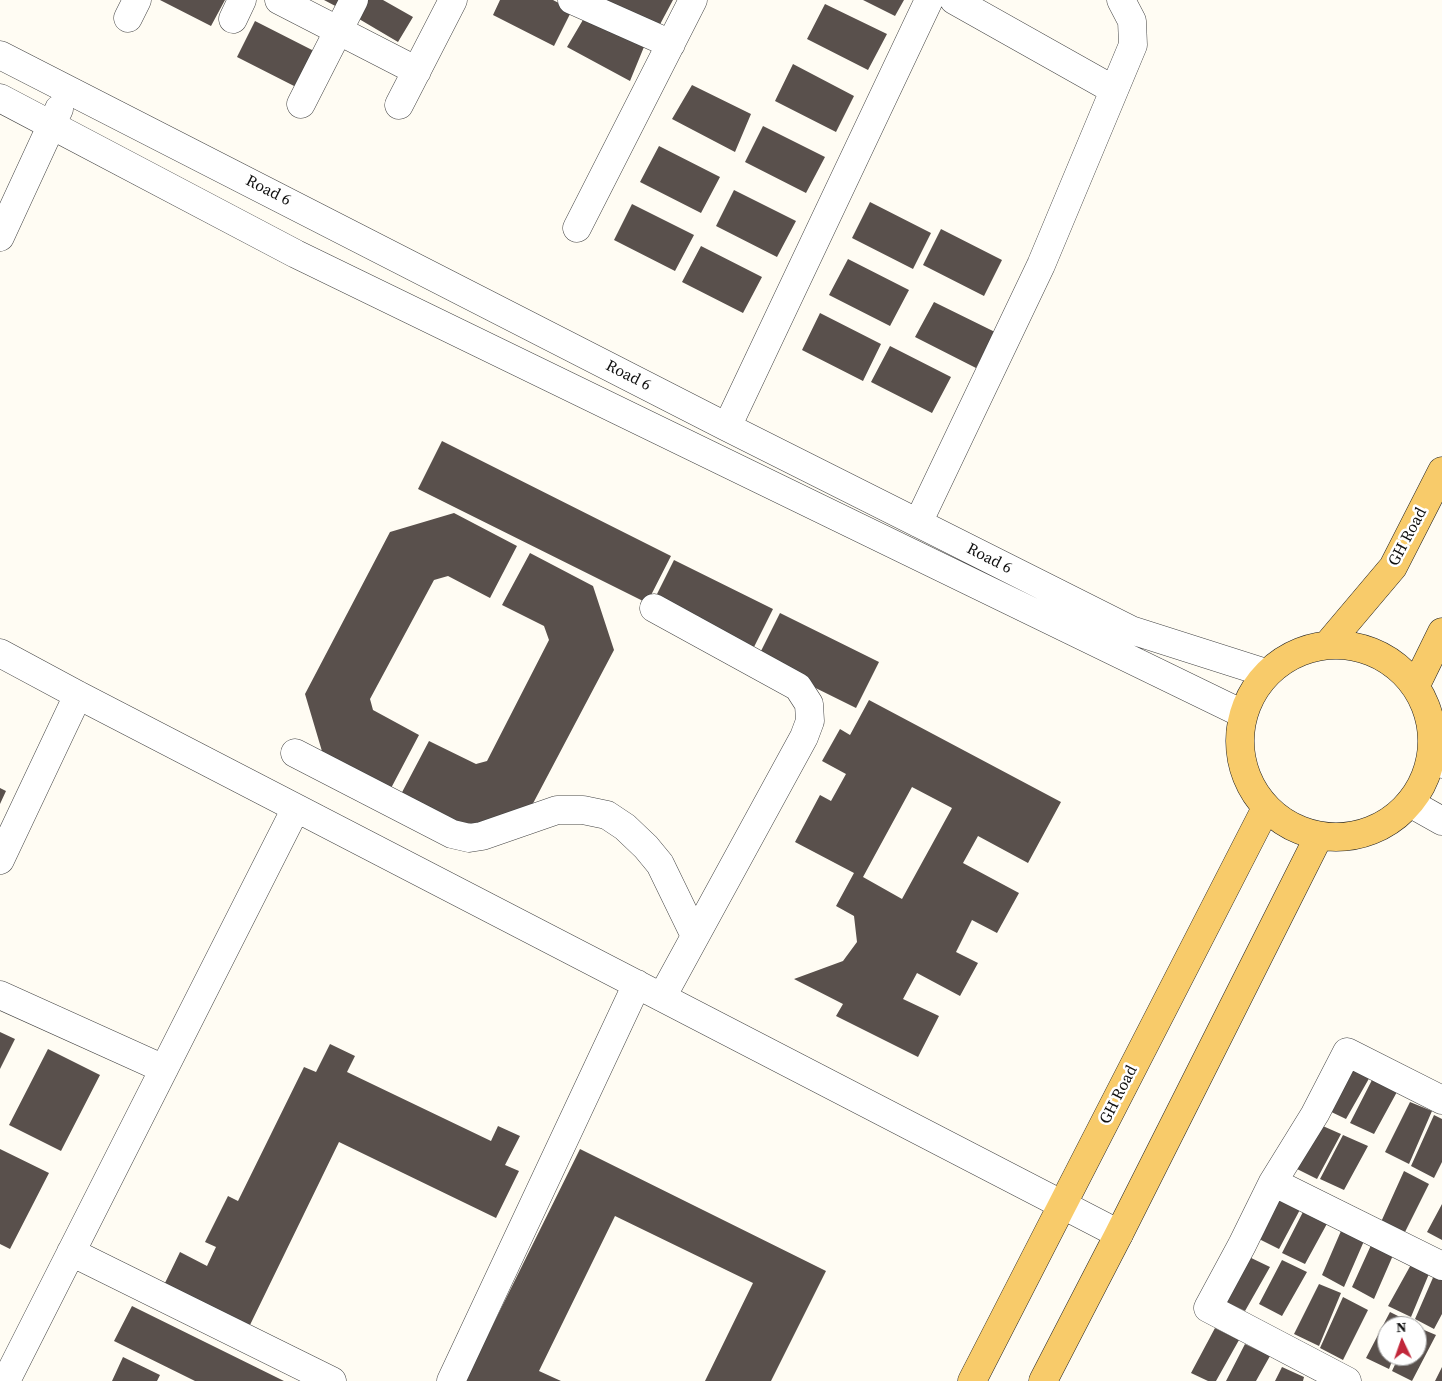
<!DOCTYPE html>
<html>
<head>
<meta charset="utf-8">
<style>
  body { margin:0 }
  #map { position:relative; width:1442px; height:1381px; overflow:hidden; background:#fffcf3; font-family:"Source Serif 4",serif }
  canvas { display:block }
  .north { position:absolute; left:1377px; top:1316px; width:50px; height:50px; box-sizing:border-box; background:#fff; border:1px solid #9f9f9f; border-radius:50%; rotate:357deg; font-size:14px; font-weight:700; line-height:20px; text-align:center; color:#101010 }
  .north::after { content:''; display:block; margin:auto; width:18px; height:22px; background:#c1273a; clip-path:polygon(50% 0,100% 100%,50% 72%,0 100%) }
</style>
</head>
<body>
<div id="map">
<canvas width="1442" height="1381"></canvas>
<div class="north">N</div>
</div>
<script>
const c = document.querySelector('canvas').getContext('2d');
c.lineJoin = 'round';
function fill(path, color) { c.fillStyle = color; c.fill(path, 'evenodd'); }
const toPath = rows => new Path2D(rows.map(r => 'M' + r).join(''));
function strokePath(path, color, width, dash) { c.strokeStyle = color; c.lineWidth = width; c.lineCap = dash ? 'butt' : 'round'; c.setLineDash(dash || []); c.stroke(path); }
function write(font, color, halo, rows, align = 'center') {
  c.font = font + ' "Source Serif 4",serif'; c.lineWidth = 5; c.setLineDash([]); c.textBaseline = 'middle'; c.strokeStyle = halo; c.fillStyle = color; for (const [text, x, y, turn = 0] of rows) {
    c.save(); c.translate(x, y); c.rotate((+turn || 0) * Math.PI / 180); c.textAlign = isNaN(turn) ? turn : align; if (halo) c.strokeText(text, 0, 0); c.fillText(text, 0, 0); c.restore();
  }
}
fill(toPath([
  [160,0,225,0,211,26],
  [324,0,345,0,341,9],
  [364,0,383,0,413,17,398,42,354,16],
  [500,0,553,0,572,10,554,46,493,15],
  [597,0,673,0,657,30],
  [863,0,904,0,895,16],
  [825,4,887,34,868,70,807,39],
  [587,13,646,42,630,81,567,47],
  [255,21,316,52,298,88,237,57],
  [793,64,854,96,836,132,775,101],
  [692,85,751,114,735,152,672,119],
  [763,126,825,157,806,193,745,162],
  [659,146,720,177,701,213,640,182],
  [734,190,796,221,777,257,716,226],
  [870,202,931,233,913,269,852,238],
  [632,204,694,235,675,271,614,240],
  [941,229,1002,260,984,296,923,265],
  [701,246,762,277,743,313,682,282],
  [848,259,909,290,890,326,829,295],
  [934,302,995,332,976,368,915,337],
  [820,313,881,344,863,381,802,350],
  [890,346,951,377,932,413,871,382],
  [442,441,671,556,647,603,418,489],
  [454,513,517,546,490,598,448,576,434,580,370,699,373,710,419,735,389,792,324,758,305,694,390,532],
  [530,553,593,586,614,650,529,811,464,832,399,798,429,741,476,764,487,761,549,640,544,626,502,605],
  [674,560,773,609,750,655,651,606],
  [780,613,879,662,856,708,757,659],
  [869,700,1061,802,1028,863,978,836,963,863,1019,893,997,933,972,920,956,952,978,963,960,996,917,973,903,999,939,1016,918,1057,836,1016,843,1004,794,979,843,961,857,942,854,916,836,906,854,873,795,842,820,795,831,801,846,774,822,761,840,729,850,735],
  [912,787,952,808,902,899,863,877],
  [0,788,6,791,0,804],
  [0,1032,15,1039,0,1069],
  [330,1044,355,1056,347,1072,491,1141,498,1126,520,1136,505,1165,519,1171,496,1218,339,1142,249,1327,164,1285,180,1252,207,1266,216,1247,205,1242,228,1196,238,1201,304,1067,316,1072],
  [48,1049,100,1075,61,1151,9,1125],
  [1346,1063,1371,1075,1346,1119,1323,1108],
  [1373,1078,1398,1090,1374,1134,1350,1123],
  [1410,1102,1432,1111,1409,1164,1385,1152],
  [1434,1115,1442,1119,1442,1162,1434,1178,1411,1166],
  [1316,1123,1341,1134,1317,1179,1293,1167],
  [1343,1135,1368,1146,1344,1190,1320,1179],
  [0,1149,49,1173,10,1249,0,1244],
  [580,1149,826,1271,771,1381,705,1381,753,1283,615,1216,539,1371,561,1381,465,1381],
  [1404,1171,1429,1184,1404,1234,1381,1222],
  [1278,1193,1303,1204,1279,1249,1255,1237],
  [1442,1204,1442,1240,1427,1232],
  [1305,1208,1329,1220,1305,1264,1282,1253],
  [1341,1231,1364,1241,1344,1287,1322,1275],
  [1372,1243,1394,1253,1374,1299,1352,1287],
  [1245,1255,1270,1267,1245,1311,1222,1300],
  [1282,1260,1307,1272,1282,1316,1259,1304],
  [1413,1261,1431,1269,1411,1317,1388,1306],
  [1435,1273,1442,1276,1442,1314,1434,1329,1415,1319],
  [1319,1284,1341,1293,1319,1346,1294,1334],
  [1343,1297,1368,1310,1343,1360,1320,1348],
  [132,1306,284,1381,195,1381,114,1341],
  [1390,1312,1408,1321,1406,1326,1387,1326,1387,1356,1394,1356,1389,1369,1366,1358],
  [1417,1327,1436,1335,1412,1381,1392,1371,1399,1356,1417,1356],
  [1215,1328,1239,1340,1216,1381,1208,1381,1191,1373],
  [1245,1344,1270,1356,1256,1381,1226,1381],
  [123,1357,160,1375,157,1381,112,1381],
  [1282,1367,1304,1377,1303,1381,1275,1381],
  [1442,1367,1442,1381,1435,1381]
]), '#59504c');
const minor = toPath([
  [279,0,417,71],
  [572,0,671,44],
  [954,0,1114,90],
  [128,18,137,0],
  [233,19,242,0],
  [0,55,727,427,1131,630,1266,673],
  [0,98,296,254,1243,714],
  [301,104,354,0],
  [399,105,453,0],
  [577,228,693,0],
  [0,237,59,109],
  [727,427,929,0],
  [918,523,1041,265,1133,45,1132,21,1121,0],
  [654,608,798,687,809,704,810,721,804,737,662,997],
  [0,653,78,695,1119,1234],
  [295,753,452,834,469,838,482,836,557,810,583,810,607,815,625,827,646,847,660,864,695,936],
  [1432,758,1442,764],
  [1410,803,1442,821],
  [0,860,78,695],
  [0,995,164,1069],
  [1273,1182,1442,1266],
  [71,1252,332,1381],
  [6,1381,296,808],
  [451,1381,637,984],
  [1347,1381,1208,1308,1242,1245,1273,1182,1315,1114,1347,1052,1442,1100]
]);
const major = toPath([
  [1328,644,1393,567,1442,471],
  '1240 741a96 96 0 1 1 192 0a96 96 0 1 1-192 0Z',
  [1416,685,1442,632],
  [972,1381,1266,808],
  [1043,1381,1119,1234,1319,836]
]);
strokePath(minor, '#434343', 29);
strokePath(major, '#212121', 29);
strokePath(minor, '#fff', 28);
strokePath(major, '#f8cb6a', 28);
write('16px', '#101010', '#fff', [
  ["Road 6",268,191,27],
  ["Road 6",628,376,27],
  ["GH Road",1408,537,-62],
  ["Road 6",989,559,27],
  ["GH Road",1119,1095,-63]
]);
</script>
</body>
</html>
